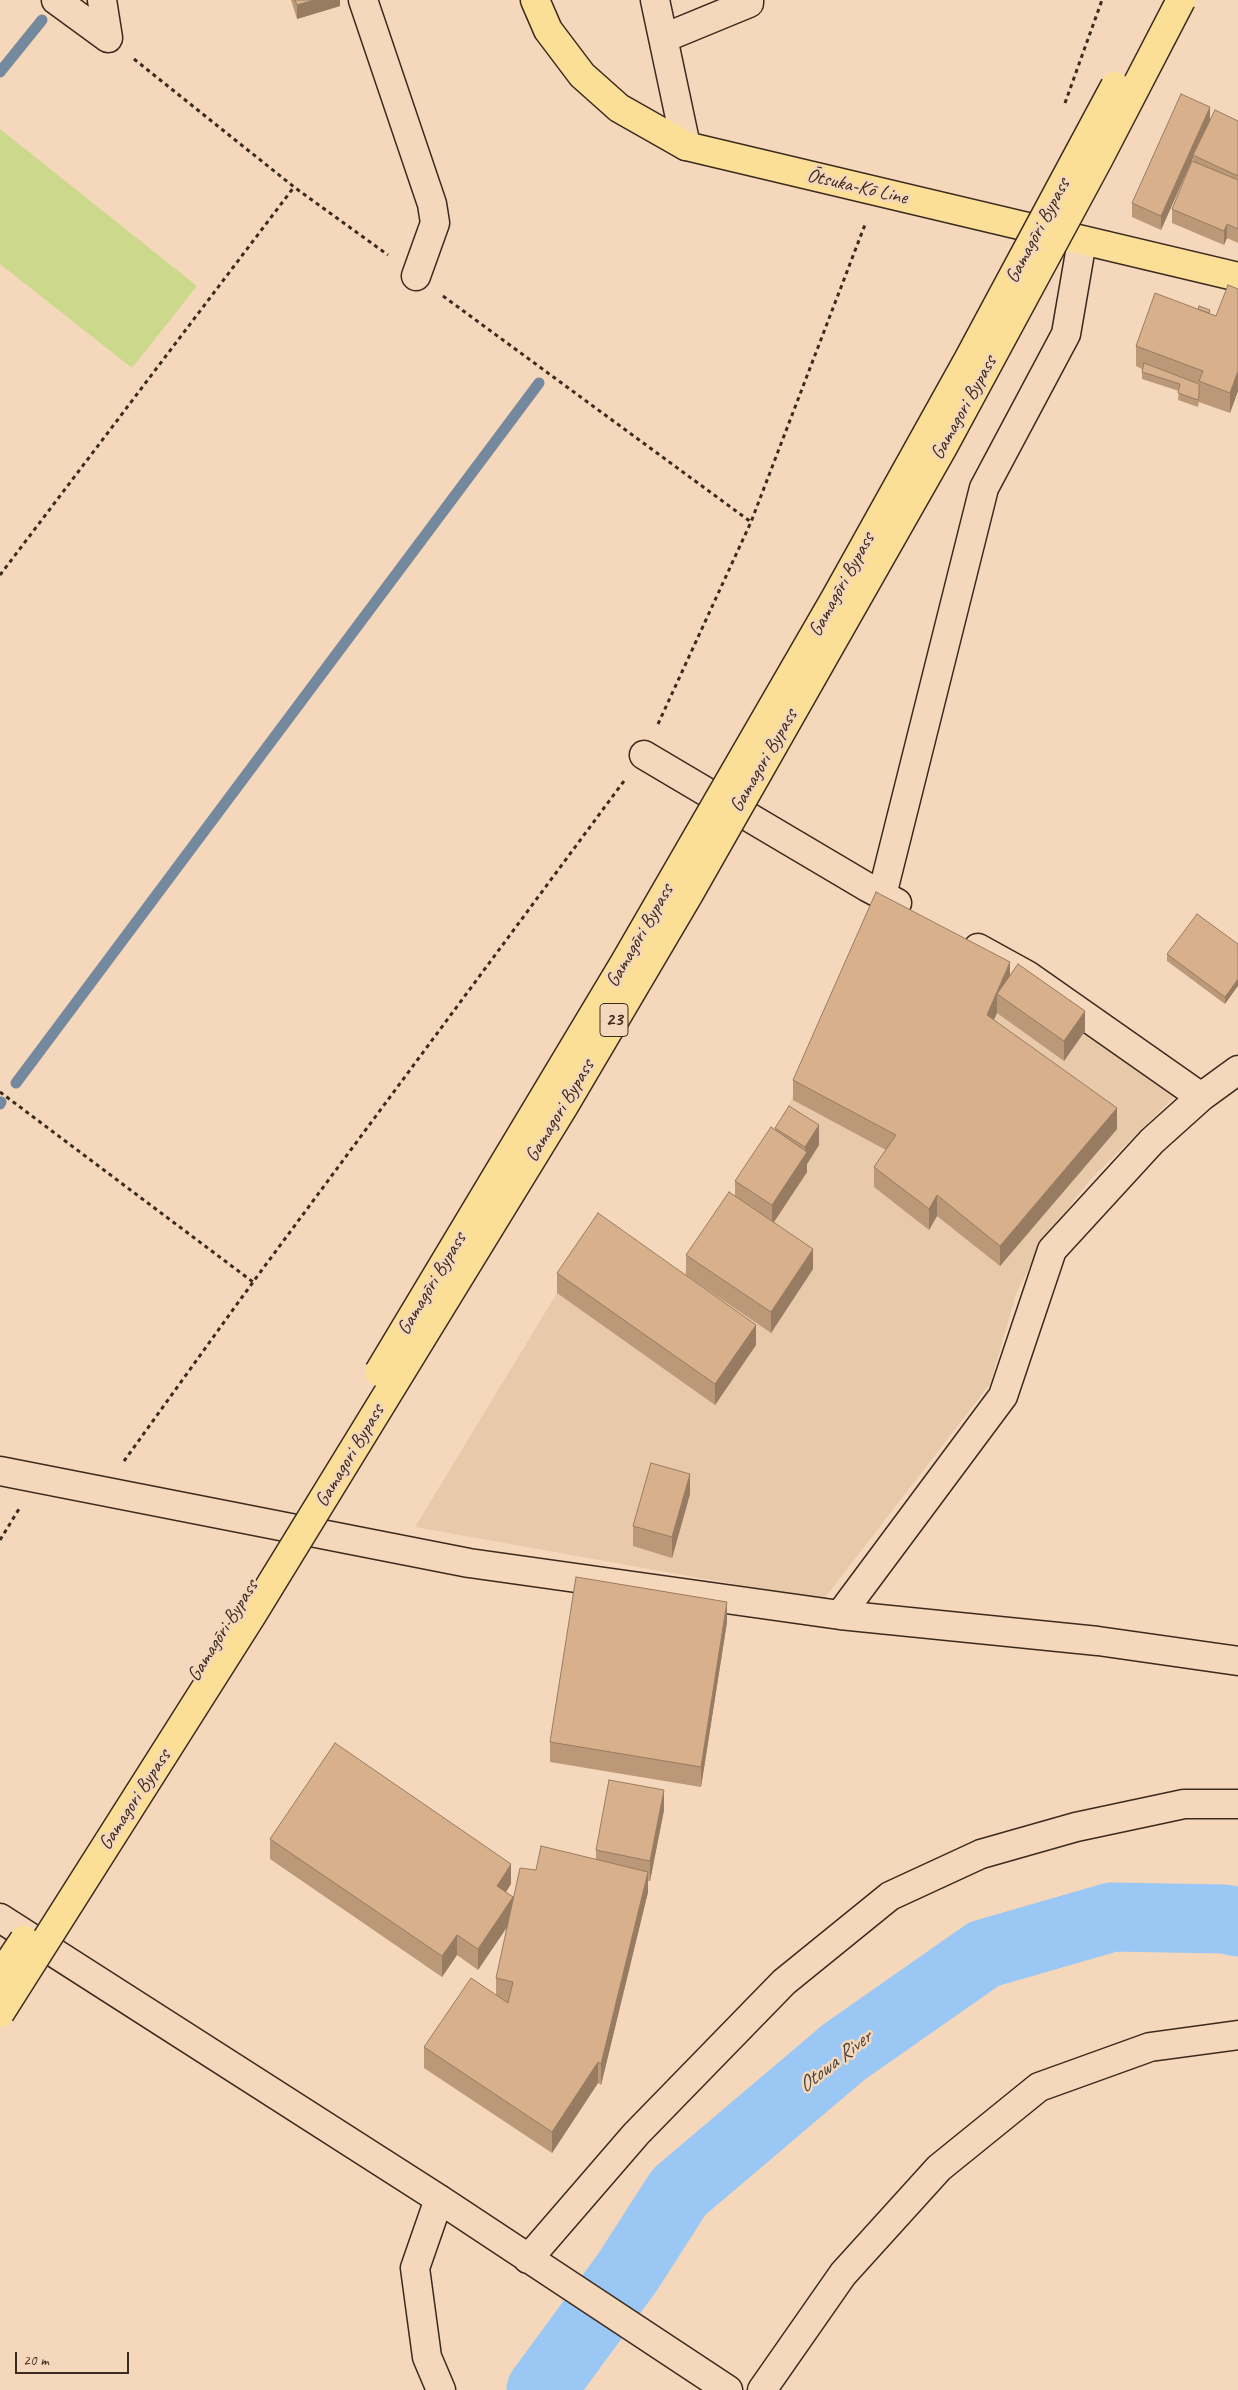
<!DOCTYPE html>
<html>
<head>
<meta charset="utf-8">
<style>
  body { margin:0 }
  #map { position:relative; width:1238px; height:2390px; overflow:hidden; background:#f5d7bb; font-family:Caveat,sans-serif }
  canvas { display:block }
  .scale { position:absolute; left:15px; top:2352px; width:114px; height:22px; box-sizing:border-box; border:2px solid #3b2a1e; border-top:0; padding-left:6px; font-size:15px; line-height:18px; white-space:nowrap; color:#3b2a1e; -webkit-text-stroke:4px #f5d7bb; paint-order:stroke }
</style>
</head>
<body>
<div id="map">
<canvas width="1238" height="2390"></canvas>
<div class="scale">20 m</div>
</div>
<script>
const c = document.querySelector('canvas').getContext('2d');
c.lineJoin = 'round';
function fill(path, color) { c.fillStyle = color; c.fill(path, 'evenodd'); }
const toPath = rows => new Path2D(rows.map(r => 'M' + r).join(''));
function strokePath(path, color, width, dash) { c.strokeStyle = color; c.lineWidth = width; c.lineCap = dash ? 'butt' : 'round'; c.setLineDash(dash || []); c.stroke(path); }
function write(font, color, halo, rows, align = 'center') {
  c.font = font + ' Caveat,sans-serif'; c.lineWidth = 5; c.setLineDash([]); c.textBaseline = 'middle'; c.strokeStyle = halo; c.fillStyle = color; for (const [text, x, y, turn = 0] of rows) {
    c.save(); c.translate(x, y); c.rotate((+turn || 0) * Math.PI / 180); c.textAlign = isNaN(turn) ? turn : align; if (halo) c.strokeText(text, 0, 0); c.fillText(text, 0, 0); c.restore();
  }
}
fill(toPath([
  [875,906,1025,978,1176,1095,1089,1181,1043,1241,1017,1291,990,1384,823,1600,415,1527,594,1232,678,1283,782,1121]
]), '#e8c9aa');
fill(toPath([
  [0,129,197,286,132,368,0,264]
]), '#ccd98d');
strokePath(toPath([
  [0,72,42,20],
  [16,1083,539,383],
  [0,1104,1,1102]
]), '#74889e', 11);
strokePath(toPath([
  [541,2390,627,2273,679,2192,844,2052,984,1954,1112,1917,1224,1919,1238,1922]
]), '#9ac7f4', 69);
const minor = toPath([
  [56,0,108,38],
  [102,0,108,38],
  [363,0,432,204,435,223,416,276],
  [655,0,686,146],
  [664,38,749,3,749,0],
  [644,755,867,887,897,903],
  [882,895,984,488,1066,334,1082,241],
  [978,948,1027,975,1201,1097],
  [0,1471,469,1563,840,1615,1098,1641,1238,1661],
  [840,1615,1003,1396,1052,1250,1152,1141,1201,1097,1238,1070],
  [0,1918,439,2199,728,2390],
  [439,2199,415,2268,427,2357,441,2390],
  [528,2259,636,2134,784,1982,890,1896,981,1854,1076,1827,1184,1804,1238,1804],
  [762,2390,843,2274,939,2168,1039,2087,1150,2047,1238,2035]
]);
const major = toPath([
  [535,0,548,30,582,75,619,108,686,146,1238,277]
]);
strokePath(minor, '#3b2a1e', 31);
strokePath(major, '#3b2a1e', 31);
strokePath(toPath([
  [134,59,294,187,388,255],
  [1065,103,1102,0],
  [443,296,751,522],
  [0,575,294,187],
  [658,724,751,522,866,222],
  [0,1092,253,1282],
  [124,1461,253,1282,624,781],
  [0,1540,19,1509]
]), '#3b2a1e', 3, [4, 4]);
strokePath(minor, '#f5d7bb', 28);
strokePath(major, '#fbdf96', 28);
const highwayBridge = toPath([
  [379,1372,625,962,836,597,968,360,1115,86],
  [0,1976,24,1940],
  [0,2013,252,1615,564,1106,689,894,943,447,1098,160,1181,0]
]);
strokePath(highwayBridge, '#3b2a1e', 31, []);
strokePath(highwayBridge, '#fbdf96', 28);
fill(toPath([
  [291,0,340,0,340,6,297,19],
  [1210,121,1238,121,1238,243,1227,238,1224,245,1172,223,1172,209,1193,161,1193,158,1161,230,1132,217,1132,203],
  [1238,289,1238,391,1230,413,1199,402,1198,407,1178,400,1179,391,1142,379,1142,369,1136,366,1136,346,1210,314,1216,316],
  [1238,944,1225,1004,1167,961,1167,954],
  [1010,975,1085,1031,1064,1061,997,1013,994,1020,1117,1129,1000,1266,937,1216,929,1230,874,1187,874,1167,886,1150,793,1100,793,1080],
  [775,1128,819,1145,807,1164,807,1172,774,1222,813,1269,771,1333,686,1275,686,1255,735,1196,735,1181,775,1130],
  [557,1273,756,1345,715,1405,557,1293],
  [690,1494,672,1558,633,1546,633,1526],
  [727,1622,701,1787,550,1762,550,1742],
  [664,1810,650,1881,648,1881,648,1892,601,2085,598,2083,552,2153,424,2068,424,2047,496,1995,496,1978,508,1926,478,1970,457,1955,442,1977,270,1859,270,1839,511,1884,506,1892,513,1897,536,1870,596,1859,596,1850]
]), '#ba9878');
fill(toPath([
  [314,0,340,0,340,6,297,19,297,5],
  [1210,107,1210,121,1193,155,1193,158,1161,230,1161,216],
  [1227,224,1227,238,1224,245,1224,231],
  [1238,371,1238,391,1230,413,1230,393],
  [1010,962,1010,983,997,994,997,1013,987,1035,987,1015],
  [1238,979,1238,986,1225,1004,1225,997],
  [1085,1011,1085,1031,1064,1061,1064,1041],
  [1117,1108,1117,1129,1000,1266,1000,1246],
  [819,1125,819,1145,807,1164,807,1172,772,1225,772,1205,805,1155,805,1147],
  [937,1195,937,1216,929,1230,929,1209],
  [813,1249,813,1269,771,1333,771,1312],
  [756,1325,756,1345,715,1405,715,1384],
  [690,1474,690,1494,672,1558,672,1537],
  [727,1602,727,1622,701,1787,701,1767],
  [664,1790,664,1810,650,1881,650,1861],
  [511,1864,511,1884,497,1906,497,1886],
  [648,1872,648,1892,601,2085,601,2064],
  [513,1897,513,1918,478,1970,478,1949],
  [457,1935,457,1955,442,1977,442,1956],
  [598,2062,598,2083,552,2153,552,2132]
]), '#977c62');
const building = toPath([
  [295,0,314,0,297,5,295,0],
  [1181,94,1210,107,1161,216,1132,203,1181,94],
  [1215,110,1238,121,1238,176,1193,155,1215,110],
  [1192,161,1238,180,1238,229,1227,224,1224,231,1172,209,1192,161],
  [1228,285,1238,289,1238,371,1230,393,1199,381,1203,371,1136,346,1155,293,1216,316,1228,285],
  [1199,306,1210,310,1209,313,1198,309,1199,306],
  [1144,363,1199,384,1199,395,1198,400,1178,393,1180,384,1142,372,1144,363],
  [876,892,1010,962,987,1015,1117,1108,1000,1246,937,1195,929,1209,874,1167,896,1135,793,1080,876,892],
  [1197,914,1238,944,1238,979,1225,997,1167,954,1197,914],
  [1018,964,1085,1011,1064,1041,997,994,1018,964],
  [789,1106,819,1125,805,1147,775,1128,789,1106],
  [771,1127,807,1152,772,1205,735,1181,771,1127],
  [729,1192,813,1249,771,1312,686,1255,729,1192],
  [598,1213,756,1325,715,1384,557,1273,598,1213],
  [651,1463,690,1474,672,1537,633,1526,651,1463],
  [576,1577,727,1602,701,1767,550,1742,576,1577],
  [335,1743,511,1864,497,1886,513,1897,478,1949,457,1935,442,1956,270,1839,335,1743],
  [609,1780,664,1790,650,1861,596,1850,609,1780],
  [541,1846,648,1872,601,2064,598,2062,552,2132,424,2047,471,1978,508,2003,513,1982,496,1978,520,1868,536,1870,541,1846]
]);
fill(building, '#d8b18c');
strokePath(building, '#977c62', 1);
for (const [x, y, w] of [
  [614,1020,28]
]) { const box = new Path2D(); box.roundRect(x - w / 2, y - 16.5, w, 33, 4); c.fillStyle = '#f5d7bb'; c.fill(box); strokePath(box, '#3b2a1e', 1); }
write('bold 19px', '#3b2a1e', null, [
  ["23",614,1020]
]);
write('20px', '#3b2a1e', '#f5d7bb', [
  ["Ōtsuka-Kō Line",857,187,13],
  ["Gamagōri Bypass",1038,231,-62],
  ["Gamagori Bypass",964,408,-61],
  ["Gamagōri Bypass",842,585,-61],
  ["Gamagori Bypass",764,761,-60],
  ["Gamagōri Bypass",640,936,-60],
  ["Gamagori Bypass",560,1111,-59],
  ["Gamagōri Bypass",432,1284,-59],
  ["Gamagori Bypass",350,1456,-59],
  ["Gamagōri Bypass",223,1631,-58],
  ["Gamagori Bypass",135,1800,-57]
]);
write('italic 21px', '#49423e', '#f5d7bb', [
  ["Otowa River",835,2062,-38]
]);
</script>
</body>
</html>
